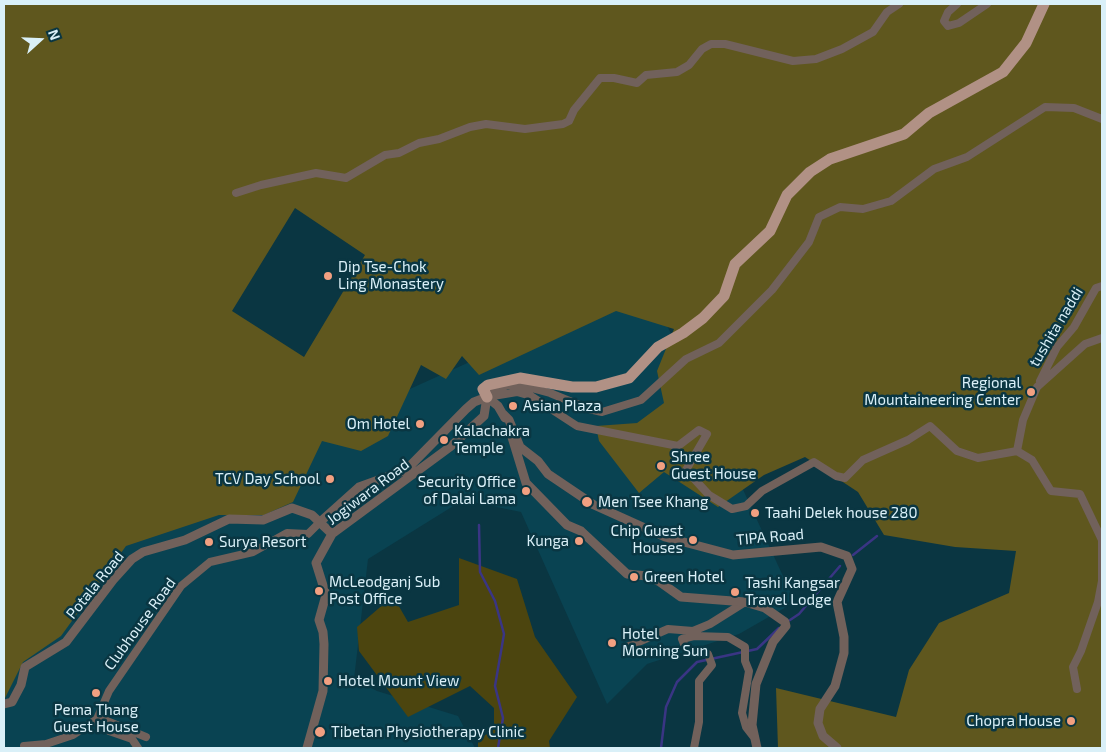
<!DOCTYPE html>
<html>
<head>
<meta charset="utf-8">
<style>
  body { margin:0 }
  #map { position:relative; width:1106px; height:752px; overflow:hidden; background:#0a3642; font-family:"Exo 2",sans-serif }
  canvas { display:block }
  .frame { position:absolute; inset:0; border:5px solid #daf0f8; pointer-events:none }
  .north { position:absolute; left:15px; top:15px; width:50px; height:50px; -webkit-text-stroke:4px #0a3642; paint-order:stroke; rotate:70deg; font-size:14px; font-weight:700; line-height:20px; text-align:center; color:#daf0f8 }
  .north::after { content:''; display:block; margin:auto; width:18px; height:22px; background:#daf0f8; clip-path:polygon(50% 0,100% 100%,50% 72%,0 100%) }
</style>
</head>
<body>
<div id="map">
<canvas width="1106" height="752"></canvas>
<div class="frame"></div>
<div class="north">N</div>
</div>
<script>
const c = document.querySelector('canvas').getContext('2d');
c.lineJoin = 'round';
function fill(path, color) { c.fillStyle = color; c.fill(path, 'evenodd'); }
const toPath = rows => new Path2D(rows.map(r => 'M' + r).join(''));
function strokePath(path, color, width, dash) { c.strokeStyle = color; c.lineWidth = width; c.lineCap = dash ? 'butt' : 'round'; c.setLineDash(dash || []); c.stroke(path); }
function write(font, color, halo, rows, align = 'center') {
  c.font = font + ' "Exo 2",sans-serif'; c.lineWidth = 5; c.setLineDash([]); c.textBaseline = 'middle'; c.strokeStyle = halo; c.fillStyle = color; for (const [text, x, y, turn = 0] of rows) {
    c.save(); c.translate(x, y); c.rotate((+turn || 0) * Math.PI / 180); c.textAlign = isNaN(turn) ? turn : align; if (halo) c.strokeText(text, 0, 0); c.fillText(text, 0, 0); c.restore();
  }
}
fill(toPath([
  [647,282,795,602,739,634,647,664,607,704,521,512,463,500,368,559,354,679,377,691,458,716,475,748,4,748,4,613,177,494]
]), '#094352');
fill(toPath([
  [459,558,517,579,535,637,577,697,549,741,550,748,478,748,478,740,494,729,494,708,470,686,408,717,359,651,357,627,393,596,408,622,459,605]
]), '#4c450f');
fill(toPath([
  [4,4,1102,4,1102,748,778,748,776,688,896,717,909,670,939,623,1009,593,1016,551,955,547,884,535,858,492,805,457,764,475,718,507,664,472,639,493,599,441,596,426,637,423,664,403,657,371,674,329,616,311,479,375,462,356,446,379,421,365,388,436,361,451,322,441,293,502,264,515,219,515,126,546,61,636,23,662,4,700],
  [295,208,365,255,304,357,232,311]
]), '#5f571e');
strokePath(toPath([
  [479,525,480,572,495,601,504,634,495,686,503,718,498,748],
  [853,555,877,536],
  [790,620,799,614,840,566],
  [661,748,666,707,677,682,697,662,757,649,779,628]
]), '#3a3584', 2.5);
strokePath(toPath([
  [957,4,948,12,944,21,948,26,959,23,987,4],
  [236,193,261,185,316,173,346,178,385,155,399,153,419,143,439,139,470,127,486,124,525,129,563,124,569,121,574,110,600,78,614,78,637,83,646,75,677,72,689,65,702,49,711,44,725,44,793,61,816,59,842,49,873,32,887,12,899,4],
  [1040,381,1057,347,1074,327,1096,288,1102,286],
  [1017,451,978,458,957,451,930,426,908,440,863,460,845,478,836,476,814,462,762,491,746,506,732,509,709,495,686,470,707,434,699,430,678,446,577,426,531,396,517,392,487,397,487,393,507,385,520,385,550,393,589,409,602,412,641,400,686,359,719,343,772,290,809,242,819,217,840,207,863,209,891,201,934,169,967,157,1045,107,1074,108,1102,119],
  [1017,451,1032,460,1051,491,1080,494,1102,540,1102,581,1098,602,1081,651,1073,667,1077,689],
  [1017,451,1023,420,1037,387,1085,344,1102,338],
  [627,647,668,629,693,631,710,624,745,602],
  [97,719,109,731,132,739,138,748],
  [102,719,146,737],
  [24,746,46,744,73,735,97,719,109,691,181,586,210,562,253,552,287,533,308,534,320,522],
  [694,748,699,722,699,681,712,665,708,654,686,649,682,639,694,636,728,637,745,647,745,661,749,671,742,713,746,727,753,736]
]), '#71615b', 8);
strokePath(toPath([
  [487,397,498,406,505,418],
  [503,414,509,420,520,447,538,461,548,474,594,505,665,537,733,555,821,547,847,556,852,569,837,602,844,637,844,653,835,686,820,709,818,723,823,736,837,748],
  [511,434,526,483,567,525,581,531,627,574,647,576,660,582,681,597,745,602,765,608,785,622,786,626,773,642,756,684,752,725,757,748],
  [320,522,359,487,406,470,466,409,474,402,487,397],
  [4,704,12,702,21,685,25,667,66,642,113,580,132,559,143,552,185,540,229,519,263,520,292,508,312,515,332,534],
  [307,748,323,691,324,644,323,632,319,620,326,595,316,563,332,534,450,447,484,416,487,397]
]), '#71615b', 9);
strokePath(toPath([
  [487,397,483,389,488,385,520,378,572,387,596,387,629,378,658,347,683,333,703,318,724,296,735,264,770,231,787,195,810,172,830,159,904,134,929,113,1003,72,1026,43,1044,4]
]), '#b19185', 11);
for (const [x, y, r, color] of [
  [328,276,5,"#f2a081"],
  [1031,392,5,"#f2a081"],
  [513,406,5,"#f2a081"],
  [420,424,5,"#f2a081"],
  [444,440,5,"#f2a081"],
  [661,466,5,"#f2a081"],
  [330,479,5,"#f2a081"],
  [526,491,5,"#f2a081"],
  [587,502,6,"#f2a081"],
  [755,513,5,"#f2a081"],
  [693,540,5,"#f2a081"],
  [579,541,5,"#f2a081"],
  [209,542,5,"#f2a081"],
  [634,577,5,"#f2a081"],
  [319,591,5,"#f2a081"],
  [735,592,5,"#f2a081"],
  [612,643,5,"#f2a081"],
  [328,681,5,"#f2a081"],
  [96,693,5,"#f2a081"],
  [1071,721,5,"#f2a081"],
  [320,732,6,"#f2a081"]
]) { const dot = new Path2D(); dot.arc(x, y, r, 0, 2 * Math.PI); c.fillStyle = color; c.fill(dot); strokePath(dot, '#0a3642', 2); }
write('15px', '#daf0f8', '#0a3642', [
  ["Dip Tse-Chok",338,267],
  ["Ling Monastery",338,284],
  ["Regional",1021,383,"right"],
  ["Mountaineering Center",1021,400,"right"],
  ["Asian Plaza",523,406],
  ["Om Hotel",410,424,"right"],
  ["Kalachakra",454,431],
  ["Temple",454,448],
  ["Shree",671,457],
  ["Guest House",671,474],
  ["TCV Day School",320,479,"right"],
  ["Security Office",516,482,"right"],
  ["of Dalai Lama",516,499,"right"],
  ["Men Tsee Khang",598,502],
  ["Taahi Delek house 280",765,513],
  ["Chip Guest",683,531,"right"],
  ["Houses",683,548,"right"],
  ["Kunga",569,541,"right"],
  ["Surya Resort",219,542],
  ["Green Hotel",644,577],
  ["McLeodganj Sub",329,582],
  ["Post Office",329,599],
  ["Tashi Kangsar",745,583],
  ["Travel Lodge",745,600],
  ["Hotel",622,634],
  ["Morning Sun",622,651],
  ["Hotel Mount View",338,681],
  ["Pema Thang",96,710,"center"],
  ["Guest House",96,727,"center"],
  ["Chopra House",1061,721,"right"],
  ["Tibetan Physiotherapy Clinic",331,732]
], 'left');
write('15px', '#daf0f8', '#0a3642', [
  ["tushita naddi",1056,327,-59],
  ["Jogiwara Road",368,492,-37],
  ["TIPA Road",770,537,-5],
  ["Potala Road",95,585,-51],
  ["Clubhouse Road",140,624,-54]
]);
</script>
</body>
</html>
